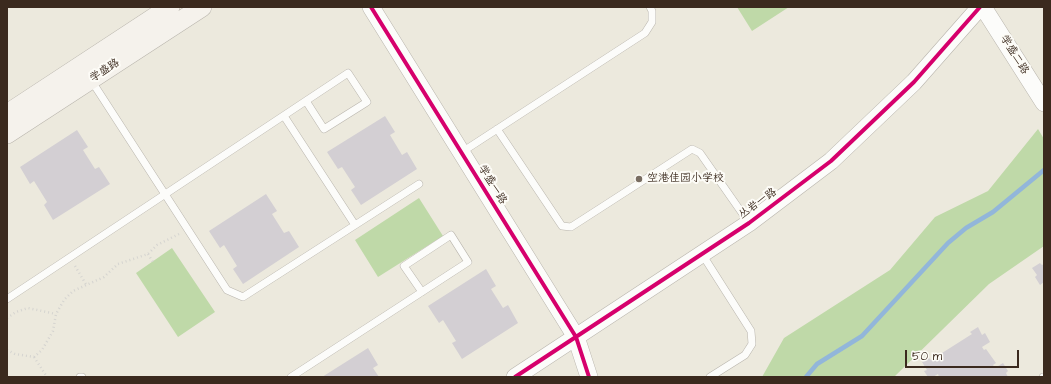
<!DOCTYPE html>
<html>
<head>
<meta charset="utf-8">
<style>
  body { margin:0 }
  #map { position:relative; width:1051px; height:384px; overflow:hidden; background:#ece9dd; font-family:"Architects Daughter",sans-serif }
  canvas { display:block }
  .frame { position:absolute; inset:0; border:8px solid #3b2a1e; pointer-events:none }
  .scale { position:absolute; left:905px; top:350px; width:114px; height:18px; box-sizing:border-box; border:2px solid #3b2a1e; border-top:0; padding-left:5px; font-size:12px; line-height:14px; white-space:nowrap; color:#3b2a1e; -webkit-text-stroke:3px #fdfcf7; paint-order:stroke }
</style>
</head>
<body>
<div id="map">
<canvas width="1051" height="384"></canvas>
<div class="frame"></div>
<div class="scale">50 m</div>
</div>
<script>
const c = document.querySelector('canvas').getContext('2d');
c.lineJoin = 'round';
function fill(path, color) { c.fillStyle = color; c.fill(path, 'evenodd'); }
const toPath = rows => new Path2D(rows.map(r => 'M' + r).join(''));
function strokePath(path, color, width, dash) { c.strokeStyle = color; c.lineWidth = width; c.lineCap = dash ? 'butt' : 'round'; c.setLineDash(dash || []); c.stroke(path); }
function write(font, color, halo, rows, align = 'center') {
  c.font = font + ' "Architects Daughter","LXGW WenKai TC",sans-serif'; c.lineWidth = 4; c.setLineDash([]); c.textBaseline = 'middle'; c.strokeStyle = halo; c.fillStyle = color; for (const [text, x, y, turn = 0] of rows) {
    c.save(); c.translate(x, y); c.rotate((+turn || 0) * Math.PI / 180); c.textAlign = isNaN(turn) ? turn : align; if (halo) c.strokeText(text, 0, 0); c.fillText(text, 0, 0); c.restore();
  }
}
fill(toPath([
  [737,7,789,7,752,31],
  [1038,129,1044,139,1044,246,989,284,894,377,762,377,784,338,890,270,935,217,988,191],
  [419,198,443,236,378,277,355,240],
  [172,248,215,312,178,337,136,273]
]), '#bfd9a8');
strokePath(toPath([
  [806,377,817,364,862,336,948,243,966,228,993,212,1044,170]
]), '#92b6da', 4.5);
fill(toPath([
  [385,116,395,132,390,135,402,155,407,152,417,169,361,205,351,190,355,187,342,167,338,169,327,152],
  [77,130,88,147,83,150,95,169,99,167,110,184,53,220,44,205,47,202,34,181,30,184,20,167],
  [266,194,277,211,272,214,284,233,289,231,299,247,243,284,233,269,237,266,224,245,220,248,209,231],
  [1040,263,1042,265,1044,264,1044,282,1040,285,1035,277,1037,275,1032,268],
  [486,269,496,286,491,289,503,308,508,305,518,323,462,359,452,343,456,341,443,320,439,323,428,306],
  [978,327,982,335,985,333,990,342,982,347,984,350,986,349,996,363,993,365,995,368,1003,363,1008,371,1006,373,1008,377,939,377,938,374,933,377,928,377,924,371,927,370,922,362,929,358,931,360,972,334,970,332],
  [368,348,378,365,373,368,379,377,322,377]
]), '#d3cfd3');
const service = toPath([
  [91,80,227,290,243,297,419,184],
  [284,116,355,225],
  [497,129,562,226,571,227,692,149,700,153,749,223],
  [462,152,645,33,652,22,652,11,650,7],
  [702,254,751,331,752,344,745,355,710,377],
  [7,299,348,73,367,102,324,129,306,101],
  [80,377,82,377],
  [291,377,468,262,451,235,404,266,422,292],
  [1043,377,1044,377]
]);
const tertiary = toPath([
  [371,7,576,337,589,377],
  [983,7,1044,103],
  [515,377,749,223,831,161,914,82,980,7]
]);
const secondary = toPath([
  [7,114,170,7],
  [7,134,202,7]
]);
strokePath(service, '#b8b4ac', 8);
strokePath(tertiary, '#b8b4ac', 18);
strokePath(secondary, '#b8b4ac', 20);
strokePath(toPath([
  [148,254,153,262],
  [75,266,87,286],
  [7,318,16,312,28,308,56,314],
  [7,350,15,354,34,357,42,350,53,331,56,314,64,300,73,291,104,277,118,264,148,254,157,245,179,234],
  [34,357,47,377]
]), '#d5d4d0', 2.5, [1, 3]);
strokePath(service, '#fcfcfa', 7);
strokePath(tertiary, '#fcfcfa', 17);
strokePath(secondary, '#f5f2ec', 19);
strokePath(toPath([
  [371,7,576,337,589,377],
  [515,377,749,223,831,161,914,82,980,7]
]), '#d6006c', 4);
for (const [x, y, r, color] of [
  [639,179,4,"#796d61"]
]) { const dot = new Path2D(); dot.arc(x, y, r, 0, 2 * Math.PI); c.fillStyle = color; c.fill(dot); strokePath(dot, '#fdfcf7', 1.5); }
write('11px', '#3b2a1e', '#fdfcf7', [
  ["学盛二路",1014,55,58],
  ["学盛路",105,71,-33],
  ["学盛一路",492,185,58],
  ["丛岩一路",758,204,-36]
]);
write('11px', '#3b2a1e', '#fdfcf7', [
  ["空港佳园小学校",647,179]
], 'left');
</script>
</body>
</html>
